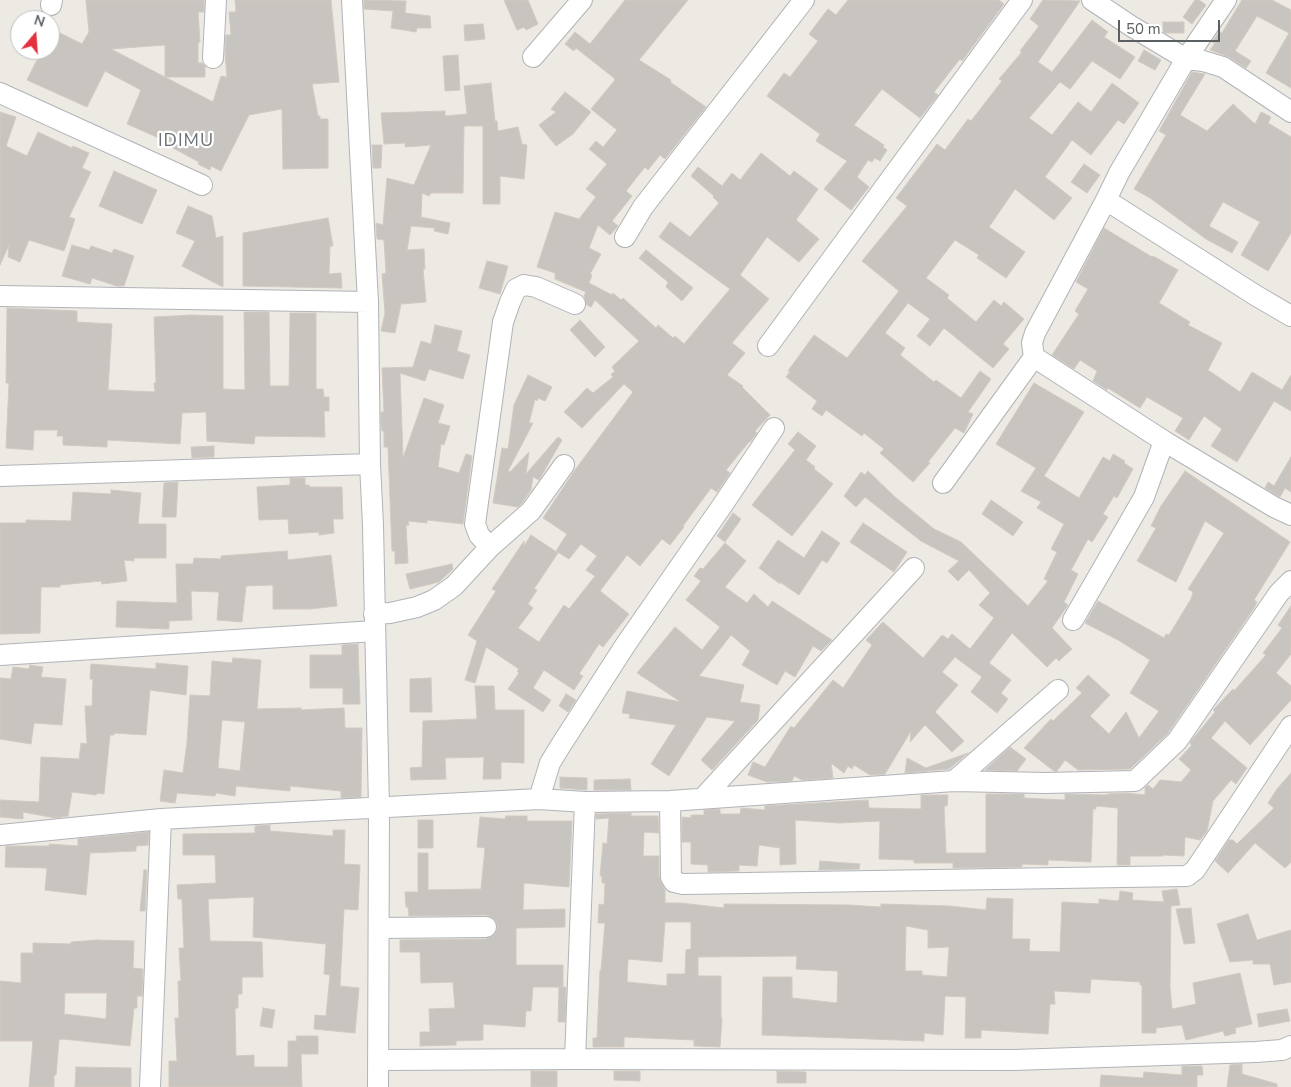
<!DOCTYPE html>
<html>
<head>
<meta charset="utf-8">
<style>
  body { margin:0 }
  #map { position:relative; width:1291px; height:1087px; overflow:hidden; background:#ede9e3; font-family:"Nunito Sans",sans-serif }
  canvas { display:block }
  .north { position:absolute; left:10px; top:10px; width:50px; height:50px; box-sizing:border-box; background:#fff; border:1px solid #bdbfc1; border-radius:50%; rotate:18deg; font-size:14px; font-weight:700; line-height:20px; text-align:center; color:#5b6063 }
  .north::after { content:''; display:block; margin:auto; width:18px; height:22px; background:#e4313e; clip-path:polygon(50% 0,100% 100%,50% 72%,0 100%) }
  .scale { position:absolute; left:1118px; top:20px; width:102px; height:22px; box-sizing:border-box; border:2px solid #5b6063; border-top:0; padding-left:6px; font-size:15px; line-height:18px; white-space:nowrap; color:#5b6063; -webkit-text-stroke:4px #fff; paint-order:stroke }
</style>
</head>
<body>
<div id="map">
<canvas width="1291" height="1087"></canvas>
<div class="north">N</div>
<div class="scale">50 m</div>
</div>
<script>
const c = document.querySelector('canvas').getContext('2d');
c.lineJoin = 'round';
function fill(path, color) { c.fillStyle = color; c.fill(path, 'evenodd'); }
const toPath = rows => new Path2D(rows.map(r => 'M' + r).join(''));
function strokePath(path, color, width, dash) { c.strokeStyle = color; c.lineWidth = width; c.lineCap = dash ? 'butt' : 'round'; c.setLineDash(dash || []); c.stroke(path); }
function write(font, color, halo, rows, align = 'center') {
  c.font = font + ' "Nunito Sans",sans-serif'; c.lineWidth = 4.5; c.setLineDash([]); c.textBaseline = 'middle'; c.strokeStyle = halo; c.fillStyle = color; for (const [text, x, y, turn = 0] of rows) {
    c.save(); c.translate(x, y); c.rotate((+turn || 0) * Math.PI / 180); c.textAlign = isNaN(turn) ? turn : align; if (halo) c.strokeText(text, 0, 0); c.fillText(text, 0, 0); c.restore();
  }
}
const building = toPath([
  [86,0,204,0,204,12,198,12,200,42,198,42,198,63,202,63,205,66,205,77,165,77,165,45,111,49,213,102,221,76,227,77,225,53,226,35,231,35,229,12,236,12,235,0,331,0,339,82,312,84,318,116,320,116,320,119,328,119,328,168,283,169,282,109,249,115,221,171,211,166,210,170,198,164,199,162,160,141,161,139,127,124,141,90,105,71,87,107,27,80,42,50,50,50,50,28,82,44,89,32,86,0],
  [364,0,406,1,405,13,430,16,431,28,417,28,416,32,391,28,393,11,364,9,364,0],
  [504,0,528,0,538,24,526,30,524,27,517,30,504,0],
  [625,0,688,0,639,60,671,80,670,82,706,107,665,159,660,155,648,170,645,167,626,191,632,196,612,221,618,226,610,235,598,225,589,248,601,254,590,274,592,275,589,283,612,295,613,293,621,300,623,298,656,328,658,325,673,338,675,336,684,344,730,289,659,237,670,222,690,237,719,203,713,197,714,196,691,176,698,167,722,186,732,173,740,180,761,153,790,176,794,171,818,189,796,220,819,239,799,262,767,237,740,275,769,299,732,343,745,353,727,375,743,386,742,387,770,415,755,431,757,433,750,442,749,442,726,470,730,473,717,492,711,488,683,526,684,527,670,545,662,539,640,566,627,555,600,591,629,614,603,647,599,644,579,674,583,676,574,690,544,670,533,688,551,700,543,712,508,689,519,673,517,671,519,669,486,647,475,683,465,680,477,641,468,635,496,591,492,589,524,541,524,546,531,535,558,553,534,589,537,590,528,604,533,608,518,628,539,642,564,605,569,609,595,576,586,570,597,556,581,544,569,559,556,551,567,534,543,518,575,470,633,392,624,384,582,428,564,412,587,388,593,393,613,377,611,374,615,372,612,367,639,341,595,300,591,307,587,305,584,296,586,292,555,279,555,273,537,267,555,212,579,219,596,197,586,189,607,164,589,149,596,141,603,147,617,130,591,109,615,80,614,78,576,48,574,51,565,44,575,32,590,44,625,0],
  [848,0,999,0,1004,4,962,61,960,59,934,92,938,95,920,118,882,89,854,125,884,145,883,147,887,150,880,161,875,158,872,162,868,160,857,177,869,187,851,210,824,189,847,161,816,141,820,134,767,96,784,73,790,77,818,41,809,34,828,9,836,15,848,0],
  [1043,0,1080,1,1038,62,1052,72,1092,20,1108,32,1104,37,1135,57,1120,79,1092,61,1070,89,1060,82,1029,118,1052,135,1078,102,1091,112,1112,83,1139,103,1124,124,1118,120,1091,155,1072,140,1045,177,1072,198,1054,220,1015,189,989,227,1025,252,1006,278,977,258,979,255,955,240,926,278,949,295,947,298,976,322,994,300,1001,306,1004,302,1024,319,1003,344,1009,349,993,368,944,328,930,346,917,336,930,319,908,303,885,333,905,348,900,355,934,382,936,380,961,398,980,371,991,379,968,412,973,414,964,433,955,428,928,462,930,463,913,482,880,453,884,449,864,433,862,436,826,410,822,416,812,409,817,401,786,377,790,372,788,371,814,335,847,358,899,291,862,261,907,206,896,198,937,144,945,150,968,119,971,121,1002,81,999,79,1022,52,1020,51,1039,26,1030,19,1043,0],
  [1195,0,1199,0,1206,5,1192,24,1183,17,1195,0],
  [1242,0,1272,0,1291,10,1291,88,1266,73,1289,33,1257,16,1235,51,1251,61,1246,68,1229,57,1210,50,1215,43,1212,42,1219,32,1222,33,1242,0],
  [1163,22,1184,22,1184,33,1165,33,1163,31,1163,22],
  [483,24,485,39,465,41,464,25,483,24],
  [1144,50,1161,60,1155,70,1138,61,1144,50],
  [458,55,460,90,445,91,443,56,458,55],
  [1192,72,1205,74,1180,115,1207,131,1233,104,1255,124,1261,112,1271,117,1268,123,1291,137,1291,233,1268,271,1241,255,1260,222,1223,202,1209,226,1238,242,1232,253,1206,239,1150,198,1134,189,1166,135,1159,131,1192,72],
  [491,83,495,121,497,121,498,131,518,127,522,144,527,145,524,179,500,176,500,204,483,204,483,126,464,126,463,193,431,193,429,196,422,193,421,217,450,223,448,234,434,231,435,228,411,226,407,250,424,249,425,269,423,269,426,302,401,304,395,333,381,331,385,313,382,274,386,273,384,240,377,239,376,226,376,223,383,225,387,178,414,185,431,145,405,147,405,143,384,144,381,113,445,111,445,116,467,114,464,86,491,83],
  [565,92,591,112,573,134,556,146,539,125,556,112,551,109,565,92],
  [0,112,16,117,6,146,27,156,38,132,72,148,73,146,89,153,82,168,91,172,69,217,75,219,64,251,29,240,20,262,8,257,9,245,0,265,0,112],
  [372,145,382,145,381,168,373,168,372,145],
  [1084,164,1100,175,1087,193,1071,182,1084,164],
  [114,171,157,190,142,224,99,206,114,171],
  [188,206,212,216,216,238,223,236,223,287,182,266,195,241,176,233,188,206],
  [328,218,333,246,330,246,329,274,341,273,342,288,243,286,243,233,328,218],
  [1104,228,1152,257,1153,256,1178,270,1159,303,1190,322,1188,325,1222,343,1208,370,1240,392,1252,372,1282,390,1291,375,1291,411,1274,401,1237,462,1211,446,1222,429,1204,416,1189,440,1175,431,1183,418,1147,397,1140,408,1108,388,1107,390,1093,381,1097,371,1080,360,1074,369,1052,355,1079,314,1075,311,1088,289,1076,282,1104,228],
  [72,245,89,250,91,246,112,253,114,249,134,256,124,286,117,286,92,278,90,284,62,276,72,245],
  [646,250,693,288,682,301,666,287,668,282,639,258,646,250],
  [487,261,508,266,500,294,479,288,487,261],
  [7,308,77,311,77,322,112,324,108,390,155,392,154,383,156,383,154,317,192,315,223,316,223,389,245,390,244,312,269,312,270,386,289,386,290,313,316,313,316,389,323,389,324,397,329,397,329,411,324,411,325,437,255,436,254,444,207,441,206,412,182,413,180,444,107,440,107,447,63,445,63,436,57,436,58,430,34,430,33,450,6,448,9,383,6,383,7,308],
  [580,320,605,347,595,357,570,330,580,320],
  [435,325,462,331,457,351,470,355,463,379,429,369,425,381,400,373,403,458,424,398,444,405,438,423,450,426,444,445,441,444,438,467,459,473,466,454,472,456,463,524,427,520,427,523,408,521,409,525,406,525,408,563,395,564,395,551,392,551,388,447,384,447,384,431,382,431,381,422,381,412,384,412,382,368,413,367,421,341,431,344,435,325],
  [528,375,552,387,545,401,538,398,537,401,535,399,529,423,533,423,508,471,510,472,529,452,526,474,558,437,562,440,539,480,533,477,531,490,522,503,518,507,493,503,502,448,508,449,514,405,528,375],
  [1034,383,1084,412,1044,476,1079,498,1103,457,1110,461,1113,454,1125,461,1124,463,1133,469,1117,498,1114,496,1103,514,1108,517,1092,542,1088,539,1071,570,1078,574,1064,602,1068,605,1052,628,1072,649,1059,661,1056,658,1047,667,1012,633,989,663,1011,680,1001,693,1008,699,997,713,971,692,982,677,955,657,942,672,958,685,935,712,964,741,952,752,925,725,910,742,911,731,885,774,870,775,854,765,852,769,848,766,844,773,831,763,833,778,802,780,794,776,792,781,767,782,748,775,753,762,765,767,791,726,794,728,833,680,843,688,872,645,866,640,883,622,923,658,942,635,948,639,952,634,970,649,994,618,979,605,990,593,969,570,958,581,948,571,959,561,921,541,865,497,856,507,844,496,861,472,865,475,868,471,895,497,934,529,961,542,1028,606,1048,581,1044,579,1057,552,1051,549,1064,524,1037,508,1041,502,1021,491,1036,468,996,444,1034,383],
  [798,432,816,446,806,460,815,467,814,469,833,484,792,536,752,505,795,450,788,444,798,432],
  [214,446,214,457,192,458,191,447,214,446],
  [1291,457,1291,492,1285,488,1280,497,1265,488,1268,482,1274,486,1291,457],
  [1185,471,1290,542,1254,600,1257,602,1254,608,1168,733,1130,769,1078,770,1065,760,1057,771,1054,771,1024,748,1051,719,1053,721,1082,693,1076,688,1088,675,1110,695,1090,716,1109,734,1126,712,1139,738,1159,711,1130,693,1150,660,1118,640,1085,623,1098,601,1164,638,1166,634,1169,635,1191,599,1193,592,1188,589,1224,533,1205,521,1176,582,1137,561,1156,528,1151,526,1161,506,1185,471],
  [290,478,305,478,305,485,309,485,310,487,342,487,343,519,333,519,334,533,319,535,319,532,289,534,288,519,259,520,257,487,290,485,290,478],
  [178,482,176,517,162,517,164,483,178,482],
  [111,490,141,493,138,524,166,524,166,558,134,558,134,561,124,560,127,581,102,584,101,581,60,585,60,587,41,587,40,633,0,634,0,523,26,523,26,520,71,521,73,492,111,494,111,490],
  [991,500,1023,522,1013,536,982,514,991,500],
  [733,513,741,519,725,542,717,536,733,513],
  [863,523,907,552,894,572,850,542,863,523],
  [822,531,840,543,827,563,822,560,799,595,780,582,780,584,759,568,778,540,804,558,822,531],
  [725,543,746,561,725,587,747,603,754,594,768,607,772,601,832,640,821,651,813,646,795,677,785,671,777,685,742,665,750,651,731,635,699,676,744,685,740,702,760,705,758,720,712,770,701,760,735,721,707,717,669,776,651,764,676,725,629,718,630,714,622,713,627,691,681,702,637,673,675,627,702,650,720,627,686,600,701,581,694,576,700,568,703,569,725,543],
  [287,551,288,560,331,555,337,606,310,609,273,609,273,585,246,586,242,622,217,620,219,592,191,591,192,620,169,621,169,629,116,627,117,601,177,603,176,564,193,564,194,558,221,559,221,556,287,551],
  [452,564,453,569,439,582,410,589,406,574,452,564],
  [1291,606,1291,654,1276,673,1291,686,1291,700,1250,745,1225,721,1211,738,1247,768,1236,784,1231,780,1213,801,1207,831,1200,840,1185,837,1184,856,1163,855,1163,856,1130,856,1130,865,1117,865,1118,808,1096,806,1096,809,1093,809,1091,862,1048,860,1048,865,1022,864,1022,867,953,868,953,863,914,863,914,860,879,859,880,821,840,823,795,820,796,864,780,865,780,848,759,845,757,866,739,865,739,871,708,872,708,865,691,864,691,842,682,842,682,817,691,818,691,815,704,815,704,810,720,809,720,814,740,814,741,808,765,810,765,806,868,800,869,808,921,809,921,795,948,795,947,806,944,806,946,853,986,853,986,794,1024,794,1024,798,1065,800,1065,794,1109,795,1107,794,1127,793,1145,795,1145,788,1148,785,1153,789,1160,780,1181,782,1191,770,1179,759,1192,745,1190,744,1191,741,1215,712,1213,710,1233,689,1234,691,1266,655,1263,653,1282,628,1278,625,1291,606],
  [358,644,360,704,343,704,343,688,310,688,310,655,342,655,342,645,358,644],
  [233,658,261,660,257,709,301,708,301,710,344,708,345,728,362,728,361,797,341,798,341,791,290,786,290,791,236,786,235,796,216,793,215,796,177,793,175,803,160,801,164,770,183,773,187,742,190,695,210,696,212,661,232,663,233,658],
  [222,720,245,722,240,771,218,768,222,720],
  [156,663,188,666,186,695,150,690,146,735,114,733,114,735,110,735,104,794,97,793,96,795,72,792,68,816,55,818,23,812,23,819,0,817,0,800,39,802,41,757,79,759,81,743,87,744,85,706,92,706,93,679,90,679,91,664,156,669,156,663],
  [30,665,43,667,41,677,66,679,62,725,34,723,31,744,0,739,0,678,11,679,13,667,29,669,30,665],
  [431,678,432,712,410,712,410,679,431,678],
  [475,686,494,686,495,710,524,710,524,763,501,762,501,779,483,779,484,757,445,758,446,779,411,780,410,768,422,767,423,721,477,719,475,686],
  [566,694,576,700,568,712,559,706,566,694],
  [1010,747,1026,759,1017,771,985,770,1010,747],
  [968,753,949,769,905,773,907,758,926,768,968,753],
  [1291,773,1291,862,1285,868,1255,843,1228,873,1215,861,1229,840,1233,840,1237,844,1274,808,1268,803,1277,789,1291,773],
  [560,777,587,778,587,790,560,788,560,777],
  [630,779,631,790,594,790,594,780,630,779],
  [631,813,631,816,658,816,659,833,644,832,643,856,659,856,659,877,665,890,665,903,681,903,724,908,724,904,849,905,881,907,881,904,950,906,986,910,987,898,1013,899,1012,939,1030,939,1029,951,1060,952,1062,902,1099,904,1099,899,1117,901,1119,900,1120,891,1133,893,1132,900,1164,902,1162,891,1177,889,1180,905,1171,906,1170,987,1172,1009,1196,1004,1193,983,1240,973,1252,1024,1235,1028,1236,1033,1225,1036,1223,1031,1186,1040,1182,1025,1156,1028,1156,1033,1142,1033,1142,985,1140,985,1140,982,1091,979,1090,993,1054,991,1055,1004,1050,1004,1048,1034,981,1030,981,1038,965,1038,966,997,945,996,943,1035,924,1033,924,1041,762,1035,763,977,792,977,792,998,837,1003,838,971,796,969,797,956,698,957,698,976,721,976,721,1018,722,1019,720,1047,694,1046,694,1040,624,1037,624,1047,593,1047,593,1038,597,1038,600,970,601,970,605,923,598,923,599,904,604,905,605,883,602,883,602,876,600,876,603,843,607,844,609,818,596,819,596,814,631,813],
  [665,922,691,922,691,949,686,950,685,974,667,974,667,986,627,982,628,959,662,962,665,922],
  [906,926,928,930,928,948,949,947,947,977,922,975,922,971,905,971,906,926],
  [506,816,527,816,527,821,572,821,569,887,524,883,523,910,565,909,565,927,516,928,516,965,563,965,563,987,533,987,531,1011,526,1011,525,1027,483,1024,483,1040,456,1041,456,1045,420,1046,420,1032,430,1032,429,1009,455,1008,453,982,421,983,420,952,400,952,400,940,486,939,492,937,496,933,498,927,496,921,492,917,486,915,409,916,408,907,406,907,405,892,418,892,418,853,428,853,428,890,481,889,485,848,477,847,480,817,505,819,506,816],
  [418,820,433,820,433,848,418,848,418,820],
  [270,825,270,831,333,836,333,830,345,830,344,864,360,865,358,910,344,909,340,986,359,988,355,1033,314,1029,315,1015,326,1016,330,975,324,974,326,944,253,937,254,897,208,899,210,941,262,942,263,977,242,977,242,994,238,994,238,1008,235,1008,236,1056,254,1055,254,1067,288,1067,288,1041,297,1041,296,1036,318,1036,318,1054,301,1054,302,1087,169,1087,169,1061,177,1061,175,1018,179,1018,178,981,181,981,179,948,184,948,182,899,178,899,177,885,216,883,215,855,183,855,183,834,255,833,255,826,270,825],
  [149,832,148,845,136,846,136,851,90,853,86,895,45,890,47,868,5,867,6,846,49,846,49,844,78,846,78,839,149,832],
  [820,861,860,864,859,869,819,870,820,861],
  [144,870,147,870,145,911,140,911,144,870],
  [1191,908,1195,943,1184,944,1176,909,1191,908],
  [1248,914,1257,940,1291,930,1291,982,1274,985,1270,964,1253,964,1253,960,1230,962,1217,924,1248,914],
  [97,940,134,941,133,968,143,969,142,996,137,996,137,1008,134,1008,130,1046,63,1039,59,1040,56,1075,54,1075,54,1087,29,1087,33,1041,0,1041,0,981,21,983,21,953,33,953,33,943,71,944,71,942,97,940],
  [65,993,107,993,106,1019,64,1014,65,993],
  [559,987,566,987,565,1022,558,1022,559,987],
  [263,1008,275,1010,272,1028,260,1026,263,1008],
  [1287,1009,1290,1021,1259,1027,1257,1014,1287,1009],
  [1242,1064,1242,1074,1277,1084,1277,1087,1227,1087,1230,1065,1242,1064],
  [1182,1066,1202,1066,1203,1075,1197,1075,1197,1087,1100,1087,1101,1075,1143,1078,1144,1072,1182,1075,1182,1066],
  [76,1067,131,1068,131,1087,75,1087,76,1067],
  [531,1071,557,1071,557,1087,531,1087,531,1071],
  [614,1071,640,1071,640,1081,614,1080,614,1071],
  [777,1071,806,1072,806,1083,777,1083,777,1071]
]);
fill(building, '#c8c4bf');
strokePath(building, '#d2cac1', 1);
const minor = toPath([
  [352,0,368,302,370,464,373,525,379,808,378,1087],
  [1092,0,1131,26,1186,59,1203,61,1223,67,1291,112],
  [51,5,52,0],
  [533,57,582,0],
  [213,58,216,0],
  [0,93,202,185],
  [1106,200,1119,173,1186,59,1226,0],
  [625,237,643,207,804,0],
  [0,296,368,302],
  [768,346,1022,0],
  [1034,357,1032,343,1035,333,1106,200,1255,295,1291,316],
  [0,476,370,464],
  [943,483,1034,357,1164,441,1274,507,1291,515],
  [490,547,531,511,564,465],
  [374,614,390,613,417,607,434,600,454,586,490,547,479,535,475,524,503,322,510,302,516,289,524,285,536,287,575,304],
  [1073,620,1144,497,1164,441],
  [0,655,375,631],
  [954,781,1058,690],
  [703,798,914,568],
  [539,799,550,763,561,745,626,644,724,503,774,428],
  [670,801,671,877,674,882,683,884,1187,876,1195,870,1291,726],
  [0,835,161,819,539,799,585,802,670,801,954,781,1045,783,1135,781,1177,741,1279,593,1291,581],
  [380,928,486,927],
  [575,1059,585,802],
  [378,1060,575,1059,1014,1060,1256,1052,1282,1050,1291,1046],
  [150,1087,161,819]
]);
strokePath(minor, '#b0b4b8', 22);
strokePath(minor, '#fff', 20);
c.letterSpacing = '1px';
write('18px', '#6c7275', '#fff', [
  ["IDIMU",186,142]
]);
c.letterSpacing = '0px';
</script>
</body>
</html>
